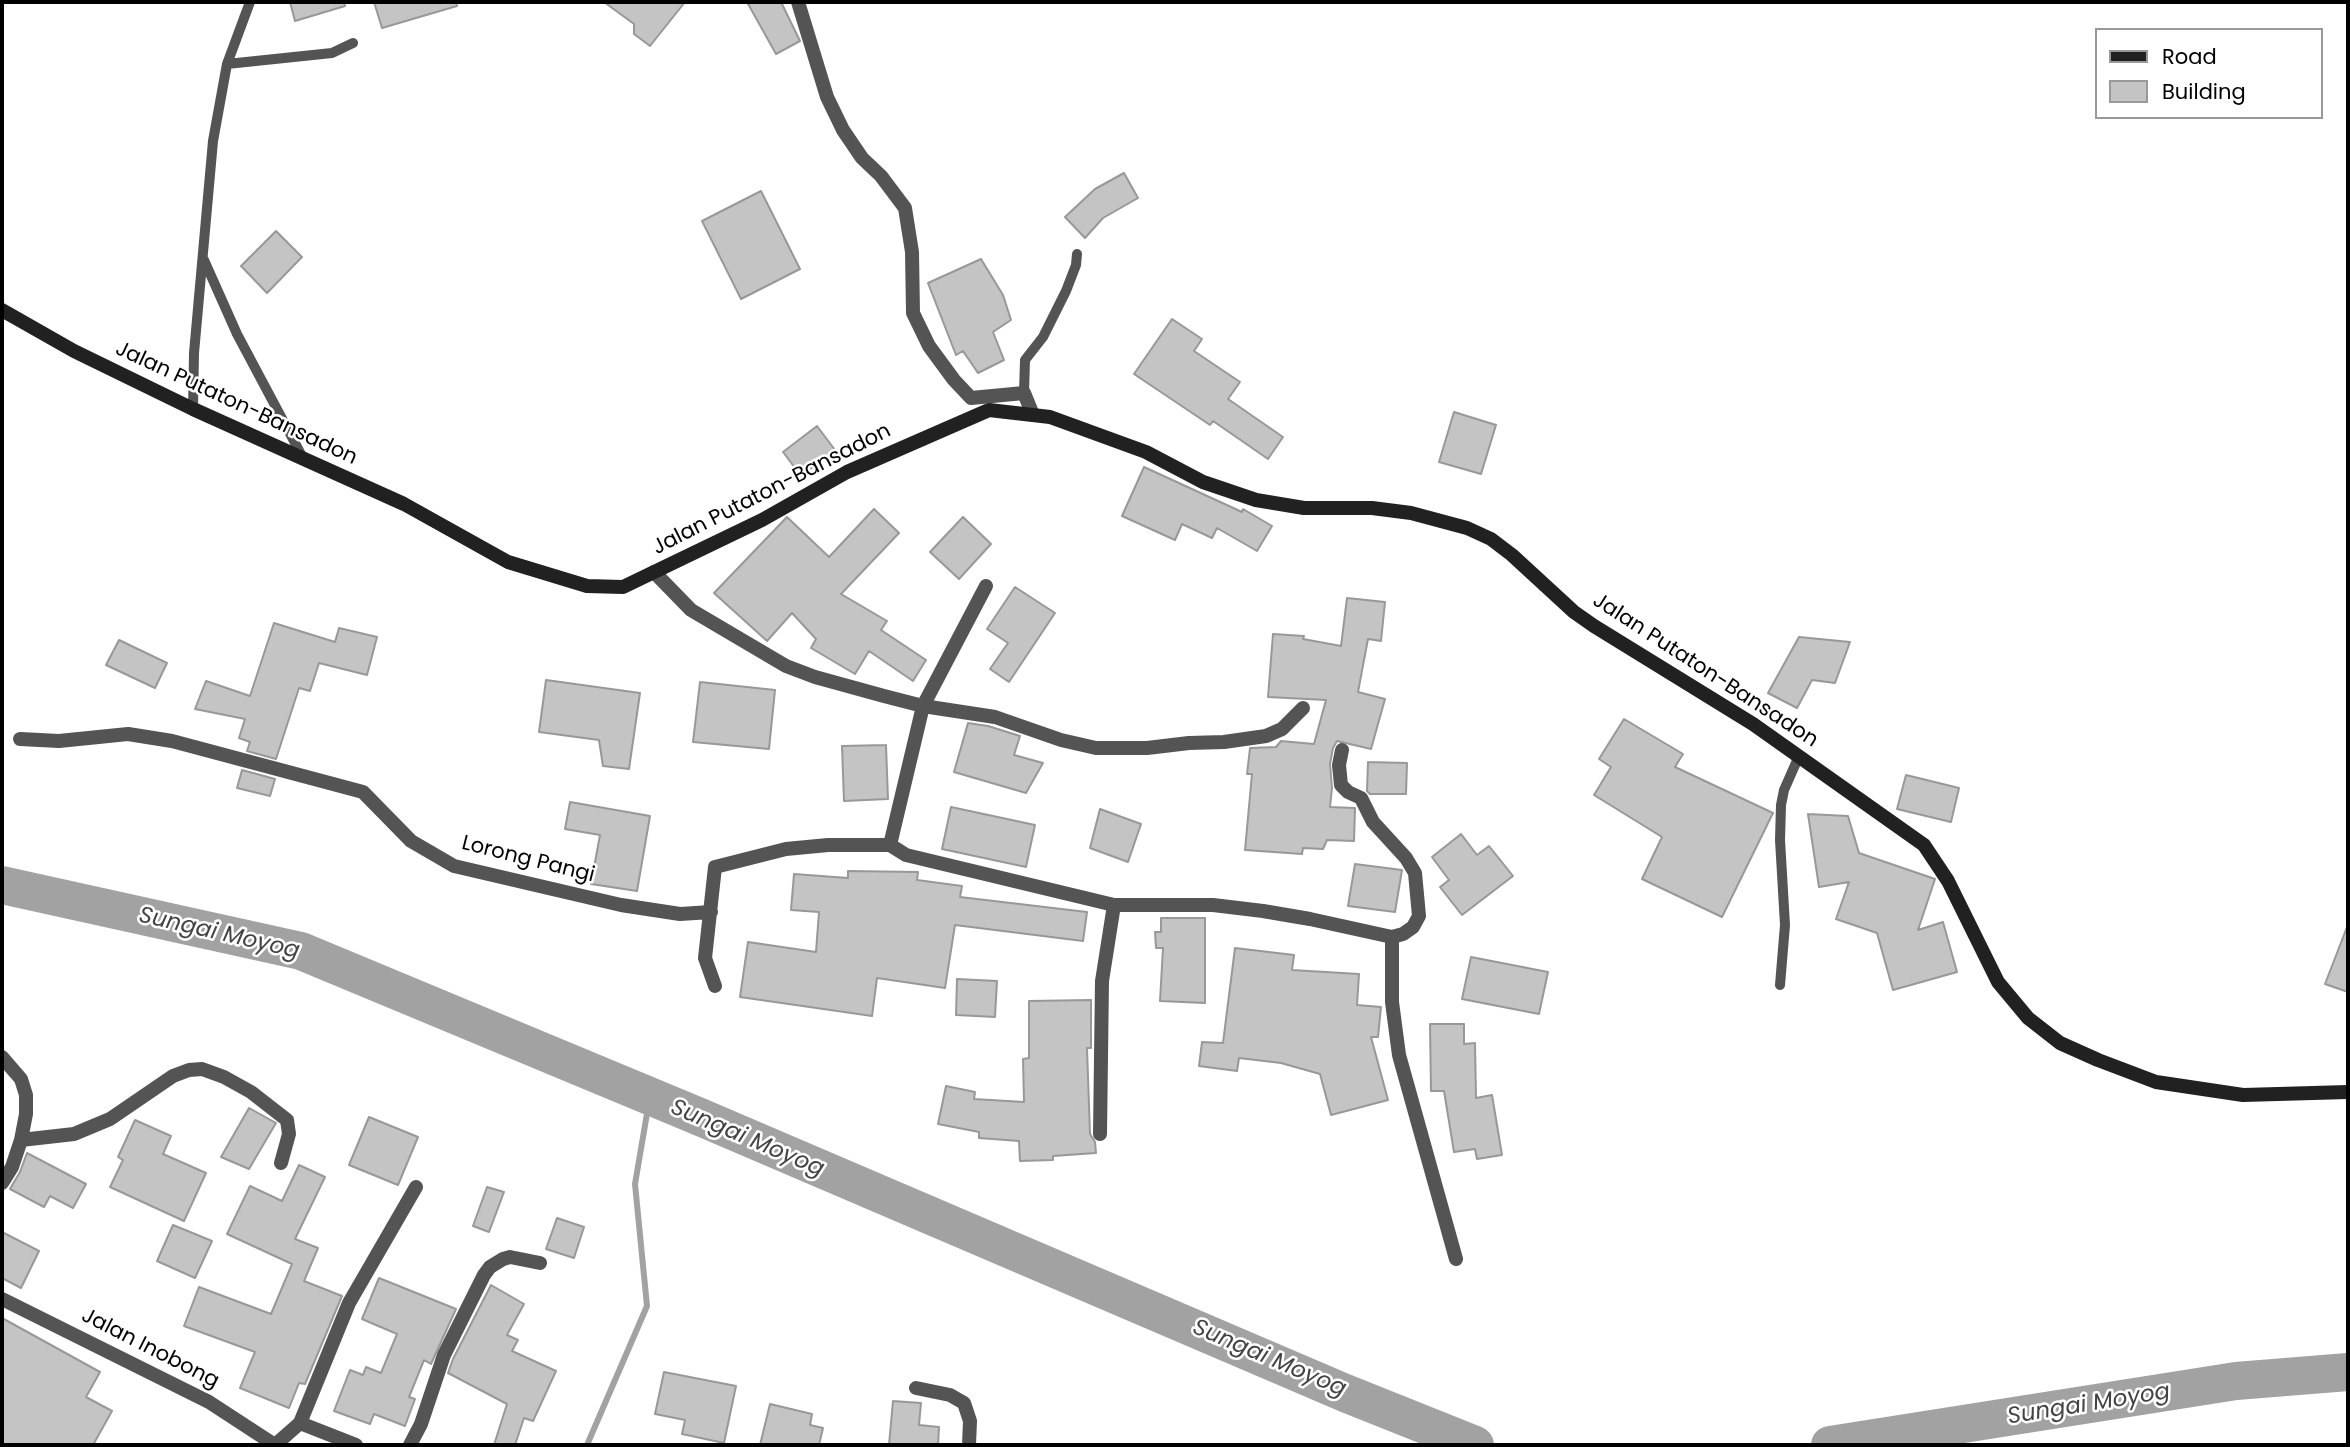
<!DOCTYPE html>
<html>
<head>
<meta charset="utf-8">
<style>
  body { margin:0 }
  #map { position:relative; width:2350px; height:1447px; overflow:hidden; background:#fff; font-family:Poppins,sans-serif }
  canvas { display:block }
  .frame { position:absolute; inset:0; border:4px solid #000; pointer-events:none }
  .legend { position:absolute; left:2095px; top:28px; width:228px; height:91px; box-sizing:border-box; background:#fff; border:2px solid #999; margin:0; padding:9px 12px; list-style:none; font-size:21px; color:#000 }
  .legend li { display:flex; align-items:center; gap:14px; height:35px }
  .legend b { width:35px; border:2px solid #999 }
</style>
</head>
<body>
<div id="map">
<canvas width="2350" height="1447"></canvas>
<div class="frame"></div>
<ul class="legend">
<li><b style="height:9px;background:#212121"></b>Road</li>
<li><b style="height:19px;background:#c4c4c4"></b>Building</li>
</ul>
</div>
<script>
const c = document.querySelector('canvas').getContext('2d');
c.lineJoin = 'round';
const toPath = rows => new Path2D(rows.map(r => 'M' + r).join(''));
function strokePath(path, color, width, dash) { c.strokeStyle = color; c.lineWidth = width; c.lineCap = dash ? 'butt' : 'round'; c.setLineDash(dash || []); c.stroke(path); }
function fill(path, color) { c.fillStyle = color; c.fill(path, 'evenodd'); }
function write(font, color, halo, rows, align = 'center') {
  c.font = font + ' Poppins,sans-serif'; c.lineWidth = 5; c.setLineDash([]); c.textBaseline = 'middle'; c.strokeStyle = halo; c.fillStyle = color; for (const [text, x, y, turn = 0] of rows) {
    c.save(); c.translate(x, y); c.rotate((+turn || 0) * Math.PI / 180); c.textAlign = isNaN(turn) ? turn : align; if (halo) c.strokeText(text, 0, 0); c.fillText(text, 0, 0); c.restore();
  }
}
strokePath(toPath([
  [587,1445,647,1306,635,1184,650,1096]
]), '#a2a2a2', 6);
strokePath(toPath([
  [2,885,301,951,700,1117,1345,1393,1475,1445],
  [1830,1445,2236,1381,2348,1372]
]), '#a2a2a2', 38);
const building = toPath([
  [290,2,344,2,345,6,295,21,290,2],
  [374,2,456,2,457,6,382,28,374,2],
  [604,2,685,2,650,46,634,34,634,24,604,2],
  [747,2,781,2,800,41,776,54,747,2],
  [1124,173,1138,198,1103,218,1085,238,1065,217,1095,189,1124,173],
  [761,191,800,269,741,299,702,221,761,191],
  [276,231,302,257,267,293,241,266,276,231],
  [981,259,1003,295,1011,320,993,332,1004,360,978,373,963,351,956,355,928,283,981,259],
  [1172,319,1202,339,1194,351,1240,382,1228,399,1283,437,1268,459,1213,421,1210,425,1134,374,1172,319],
  [1454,412,1496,425,1481,474,1439,462,1454,412],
  [817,426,835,450,801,476,783,452,817,426],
  [1144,467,1242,512,1243,509,1272,526,1257,551,1217,528,1212,538,1182,524,1175,540,1122,516,1144,467],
  [874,509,899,533,841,594,887,621,881,630,926,660,913,681,869,651,855,674,811,648,816,639,792,613,767,641,714,593,787,517,829,557,874,509],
  [963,517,991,544,959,579,930,552,963,517],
  [1015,587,1055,613,1009,682,990,669,1008,643,987,629,1015,587],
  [1347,598,1385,602,1381,641,1368,639,1358,692,1385,699,1371,749,1337,741,1333,748,1330,764,1332,788,1330,807,1355,808,1354,841,1327,840,1323,849,1303,848,1302,854,1245,850,1252,774,1247,774,1250,748,1276,747,1281,741,1314,744,1326,700,1268,697,1273,634,1304,636,1303,639,1341,646,1347,598],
  [274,623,335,642,339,628,377,637,367,675,319,663,310,691,299,688,276,759,247,751,250,742,239,738,245,719,195,709,206,681,250,696,274,623],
  [1799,637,1850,642,1835,683,1812,680,1797,708,1768,693,1799,637],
  [119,640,167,663,155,688,106,665,119,640],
  [546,680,640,693,629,769,603,766,599,740,539,732,546,680],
  [700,682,775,690,769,749,693,742,700,682],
  [1624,719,1683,754,1675,767,1773,813,1722,917,1642,879,1662,837,1594,795,1611,767,1599,759,1624,719],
  [968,723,988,726,1020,736,1014,755,1043,763,1026,793,954,772,968,723],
  [886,745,888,799,844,801,842,746,886,745],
  [1368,762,1407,763,1406,794,1370,794,1367,791,1368,762],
  [242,770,275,779,270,796,237,788,242,770],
  [1906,775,1959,788,1951,822,1897,809,1906,775],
  [570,802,650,816,637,891,591,884,600,835,565,829,570,802],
  [951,807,1035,825,1026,867,942,849,951,807],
  [1100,809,1141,824,1128,862,1090,848,1100,809],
  [1808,814,1848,816,1859,853,1935,879,1918,930,1943,922,1957,972,1893,990,1877,933,1836,919,1849,882,1819,887,1808,814],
  [1461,834,1477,855,1489,846,1513,876,1462,915,1440,887,1449,880,1432,857,1461,834],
  [1355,864,1402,870,1395,912,1348,906,1355,864],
  [848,871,918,872,917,880,962,886,960,897,1087,912,1083,941,955,925,945,988,877,978,872,1016,740,997,748,942,816,952,819,912,791,910,794,874,848,878,848,871],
  [1161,918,1205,918,1205,1003,1160,1001,1163,948,1156,948,1155,932,1161,932,1161,918],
  [2347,927,2348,927,2348,992,2325,984,2347,927],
  [1235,948,1294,955,1292,970,1359,974,1357,1005,1381,1007,1378,1037,1371,1037,1388,1100,1331,1115,1320,1074,1281,1063,1239,1058,1237,1071,1199,1066,1202,1042,1223,1043,1235,948],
  [1471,957,1548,972,1539,1014,1462,999,1471,957],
  [957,979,997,981,995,1017,956,1015,957,979],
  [1091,1000,1091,1048,1087,1048,1090,1134,1095,1142,1096,1153,1053,1156,1053,1160,1020,1161,1019,1141,979,1138,979,1132,938,1124,946,1086,975,1092,974,1099,1024,1102,1023,1059,1029,1058,1029,1001,1091,1000],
  [1430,1024,1464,1024,1464,1044,1475,1043,1476,1098,1492,1095,1502,1155,1477,1159,1475,1149,1454,1152,1444,1091,1431,1091,1430,1024],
  [249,1108,276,1123,249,1169,221,1157,249,1108],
  [369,1117,418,1137,398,1185,349,1165,369,1117],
  [135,1120,171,1136,163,1154,206,1173,184,1221,110,1187,123,1160,118,1157,135,1120],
  [27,1153,86,1184,73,1208,50,1196,44,1207,10,1189,20,1172,27,1153],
  [299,1165,325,1177,295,1239,318,1248,304,1281,342,1296,305,1384,299,1383,289,1408,240,1388,255,1352,184,1326,199,1287,271,1314,292,1264,227,1234,250,1186,282,1201,299,1165],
  [487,1187,504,1192,489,1232,473,1226,487,1187],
  [557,1218,584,1227,574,1258,546,1249,557,1218],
  [173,1225,212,1241,195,1278,157,1261,173,1225],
  [2,1232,39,1251,21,1288,2,1278,2,1232],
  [379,1278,456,1309,431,1364,424,1360,409,1397,415,1399,405,1426,374,1414,370,1424,334,1411,350,1370,363,1375,366,1367,381,1373,397,1334,362,1319,379,1278],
  [491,1285,524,1304,507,1335,518,1340,512,1351,556,1371,533,1421,524,1418,515,1445,494,1445,507,1404,448,1373,453,1359,491,1285],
  [2,1318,100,1372,86,1397,112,1411,93,1445,2,1445,2,1318],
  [664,1372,736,1386,724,1443,682,1434,685,1420,655,1414,664,1372],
  [893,1401,921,1403,919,1425,939,1427,938,1445,889,1445,893,1401],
  [770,1404,812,1414,810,1425,823,1428,819,1445,760,1445,770,1404]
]);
fill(building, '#c4c4c4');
strokePath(building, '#989898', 2);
strokePath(toPath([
  [227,64,332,53,353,43],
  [204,260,237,334,303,458],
  [1024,393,1025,360,1043,337,1066,291,1076,265,1077,254],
  [193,409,194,353,213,141,227,64,250,2],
  [1780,985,1785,925,1780,840,1781,805,1784,790,1799,756]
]), '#545454', 10);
strokePath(toPath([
  [798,2,827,97,843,130,862,158,881,176,905,208,912,252,913,313,929,346,954,380,971,398,1024,393,1033,415],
  [654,572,691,610,786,666,815,677,884,696,923,706,995,717,1061,740,1096,748,1147,748,1189,743,1224,742,1266,736,1282,729,1303,708],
  [20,739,59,741,128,734,172,741,363,792,411,841,454,866,621,905,680,914,711,912],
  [1342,750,1339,765,1341,785,1348,792,1361,798,1373,822,1406,858,1415,873,1419,916,1413,927,1403,934,1392,937],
  [890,845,906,855,1114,905,1213,905,1263,911,1310,919,1392,937,1392,1002,1399,1055,1456,1259],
  [890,845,923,706,986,586],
  [715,986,705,958,715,867,786,849,828,845,890,845],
  [2,1057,21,1079,26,1095,26,1114,21,1140,12,1167,2,1183],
  [1100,1134,1102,981,1114,905],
  [21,1140,74,1134,110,1119,173,1076,189,1070,202,1069,224,1077,251,1092,287,1120,289,1134,281,1163],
  [2,1299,209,1402,275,1445],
  [916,1388,950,1395,964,1403,970,1421,969,1445],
  [300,1423,356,1445],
  [275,1445,300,1423,349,1303,416,1187],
  [410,1445,421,1424,444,1355,484,1275,490,1267,503,1259,510,1257,540,1263]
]), '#545454', 14);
strokePath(toPath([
  [2,310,74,351,193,409,404,504,508,562,587,586,623,587,762,520,847,472,989,410,1050,417,1146,452,1203,482,1256,500,1304,508,1372,508,1411,513,1467,528,1491,539,1512,555,1574,612,1594,626,1753,724,1924,845,1948,881,1998,982,2028,1018,2060,1043,2098,1060,2156,1082,2243,1095,2348,1092]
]), '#212121', 14);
write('21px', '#000', '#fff', [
  ["Jalan Putaton-Bansadon",236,404,25],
  ["Jalan Putaton-Bansadon",772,490,-27],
  ["Jalan Putaton-Bansadon",1705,671,33],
  ["Lorong Pangi",528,860,14],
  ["Jalan Inobong",150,1349,27]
]);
write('italic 23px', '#434343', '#fff', [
  ["Sungai Moyog",219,934,13],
  ["Sungai Moyog",747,1139,23],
  ["Sungai Moyog",1269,1359,23],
  ["Sungai Moyog",2089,1405,-9]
]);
</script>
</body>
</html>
